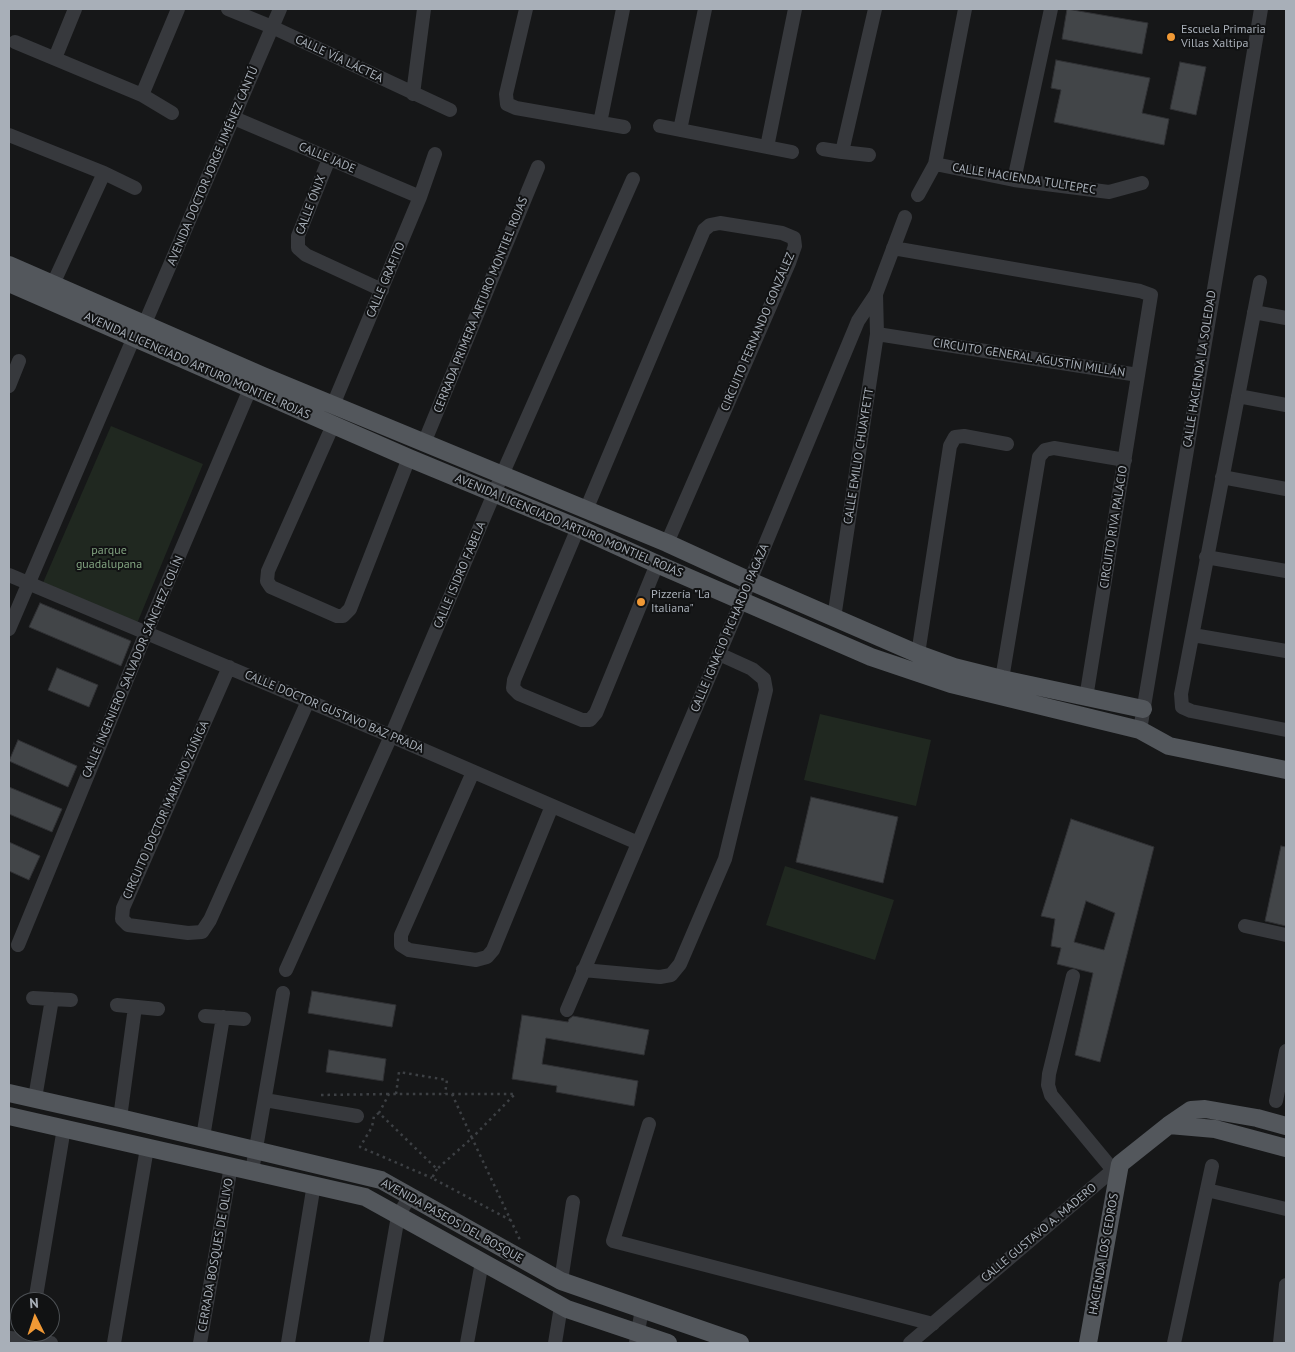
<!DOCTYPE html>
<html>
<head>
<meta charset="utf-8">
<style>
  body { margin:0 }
  #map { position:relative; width:1295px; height:1352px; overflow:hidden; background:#161718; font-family:"PT Sans",sans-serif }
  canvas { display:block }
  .frame { position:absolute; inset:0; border:10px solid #a8afb8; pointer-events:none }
  .north { position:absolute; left:10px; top:1292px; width:50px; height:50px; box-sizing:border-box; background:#111213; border:1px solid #4d5155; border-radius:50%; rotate:356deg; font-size:14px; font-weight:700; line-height:20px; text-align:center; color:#a8afb8 }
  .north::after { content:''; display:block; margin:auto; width:18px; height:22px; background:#f19935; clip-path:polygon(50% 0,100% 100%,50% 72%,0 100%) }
</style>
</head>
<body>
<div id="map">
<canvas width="1295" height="1352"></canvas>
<div class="frame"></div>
<div class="north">N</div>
</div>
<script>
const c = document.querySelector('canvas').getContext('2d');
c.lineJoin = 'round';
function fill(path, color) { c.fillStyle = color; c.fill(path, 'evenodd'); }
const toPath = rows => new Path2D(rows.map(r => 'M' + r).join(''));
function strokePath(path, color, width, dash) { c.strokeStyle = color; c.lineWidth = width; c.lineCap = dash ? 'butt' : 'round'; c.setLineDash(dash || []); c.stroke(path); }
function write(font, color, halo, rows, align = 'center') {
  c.font = font + ' "PT Sans",sans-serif'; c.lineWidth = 4; c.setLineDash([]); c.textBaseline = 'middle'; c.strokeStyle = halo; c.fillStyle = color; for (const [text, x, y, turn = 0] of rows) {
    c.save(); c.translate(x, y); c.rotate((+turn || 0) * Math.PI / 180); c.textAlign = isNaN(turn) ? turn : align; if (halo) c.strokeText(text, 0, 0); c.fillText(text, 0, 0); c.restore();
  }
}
fill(toPath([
  [111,426,203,464,136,626,42,585],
  [820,714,931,740,916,806,804,780],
  [785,866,894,900,875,960,766,925]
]), '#202820');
const building = toPath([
  [1067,9,1148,23,1142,54,1062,39,1067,9],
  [1056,60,1150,78,1142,113,1169,119,1164,145,1054,122,1061,90,1051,88,1056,60],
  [1180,62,1206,67,1196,115,1170,109,1180,62],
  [40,603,131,641,121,666,29,627,40,603],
  [57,668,98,685,89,707,48,690,57,668],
  [18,740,77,766,68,787,9,761,18,740],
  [9,787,62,809,52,832,9,814,9,787],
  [811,797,898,817,883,883,796,862,811,797],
  [1071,819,1154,847,1100,1062,1075,1055,1093,973,1057,964,1061,948,1051,946,1055,919,1041,916,1071,819],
  [1086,901,1115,913,1104,950,1074,942,1086,901],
  [9,842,40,856,29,880,9,871,9,842],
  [1281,846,1286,847,1286,926,1265,921,1281,846],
  [312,991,396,1005,392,1027,308,1013,312,991],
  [522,1015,568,1022,569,1019,573,1016,649,1030,644,1055,546,1038,542,1064,638,1081,634,1106,556,1092,557,1086,512,1079,522,1015],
  [329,1050,386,1059,383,1081,326,1072,329,1050]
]);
fill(building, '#424548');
strokePath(building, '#303134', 1);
strokePath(toPath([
  [396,1094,399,1072,447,1080,445,1094],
  [452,1094,472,1138,437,1169,379,1113,389,1094,515,1094,472,1138,520,1240],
  [321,1095,389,1094],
  [379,1113,374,1116,372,1127,360,1147,432,1178],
  [437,1169,432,1178,512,1221]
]), '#3d4044', 2.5, [2.5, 4]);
strokePath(toPath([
  [228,9,272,27,450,110],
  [526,9,506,94,507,104,516,108,624,127],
  [15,42,142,95,172,113],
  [55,58,75,9],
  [413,94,424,9],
  [142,95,178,9],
  [234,118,420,197],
  [600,123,623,9],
  [660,126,792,152],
  [680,130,705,9],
  [9,135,104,173,135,188],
  [767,147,795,9],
  [823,149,842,152,875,9],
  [842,152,869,155],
  [329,159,298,236,298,248,306,255,382,290],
  [935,164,1014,180,1109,192,1142,183],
  [1014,180,1051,9],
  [918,195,935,164,965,9],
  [893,248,1140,291,1151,295,1086,698],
  [1260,282,1181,694,1182,707,1191,711,1286,730],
  [53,284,104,173],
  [1254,312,1286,318],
  [145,323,280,9],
  [877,334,1138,375],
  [9,386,19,361],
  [1238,396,1286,405],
  [333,405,420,197,435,154],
  [333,425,268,571,267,581,271,587,337,616,343,616,350,609,409,458],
  [424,443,538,167],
  [1222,477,1286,489],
  [586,510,704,230,710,225,720,223,782,233,794,238,795,246,789,263,667,543],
  [578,528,514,680,513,688,519,694,582,720,590,720,596,713,657,564],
  [1206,557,1286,571],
  [9,575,391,736,638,843],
  [834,618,877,334,876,294],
  [9,629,134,337],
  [1193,635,1286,651],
  [918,654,950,446,955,437,964,436,1007,444],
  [229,667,123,908,122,919,128,925,188,933,202,932,210,920,308,701],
  [1002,679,1039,457,1045,450,1054,448,1125,460],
  [1140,730,1261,9],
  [473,772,401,935,401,945,409,950,476,960,487,957,493,950,552,806],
  [1245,926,1286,935],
  [18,945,146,633,250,389],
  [286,970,391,736,502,475,633,179],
  [583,970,660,977,671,975,680,964,725,859,766,690,764,679,752,669,719,654],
  [1073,976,1049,1074,1048,1085,1051,1095,1113,1170],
  [33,998,71,1000],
  [117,1005,158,1009],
  [567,1010,750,581,858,321,876,294,905,217],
  [205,1016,244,1019],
  [35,1098,52,999],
  [265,1100,357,1116],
  [1276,1101,1286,1051],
  [120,1118,135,1007],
  [649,1124,613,1241,933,1324],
  [203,1137,223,1017],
  [252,1171,283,993],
  [1207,1190,1286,1209],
  [561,1281,573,1202],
  [35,1302,64,1128],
  [10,1338,51,1343],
  [114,1343,147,1148],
  [200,1343,231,1166],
  [288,1343,314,1184],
  [376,1343,398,1216,410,1196],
  [467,1343,482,1262],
  [555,1343,561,1306],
  [636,1343,642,1309],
  [910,1343,1120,1164],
  [1174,1343,1212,1166],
  [1280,1343,1286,1285]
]), '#37393d', 14);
strokePath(toPath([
  [9,265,263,376,667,543,750,581,918,654,954,667,1002,679,1143,709],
  [9,283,409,458,578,528,657,564,871,657,951,684,1140,730,1169,746,1286,770],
  [9,1093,120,1118,381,1180,561,1281,740,1343],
  [9,1116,365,1197,567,1309,668,1343],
  [1169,1125,1215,1129,1286,1148],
  [1088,1343,1120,1164,1169,1125,1191,1110,1205,1109,1257,1118,1286,1126]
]), '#53575c', 18);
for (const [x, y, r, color] of [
  [1171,37,5,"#f19935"],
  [641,602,5,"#f19935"]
]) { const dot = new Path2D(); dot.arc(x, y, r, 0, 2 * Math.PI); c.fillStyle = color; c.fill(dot); strokePath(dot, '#111213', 2); }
write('12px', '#a8afb8', '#111213', [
  ["Escuela Primaria",1181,30],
  ["Villas Xaltipa",1181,44],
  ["Pizzería \"La",651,595],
  ["Italiana\"",651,609]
], 'left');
write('12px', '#a8afb8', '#111213', [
  ["CALLE VÍA LÁCTEA",339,59,25],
  ["CALLE JADE",327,158,23],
  ["AVENIDA DOCTOR JORGE JIMÉNEZ CANTÚ",213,166,-67],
  ["CALLE HACIENDA TULTEPEC",1024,179,9],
  ["CALLE ÓNIX",311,205,-69],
  ["CALLE GRAFITO",386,280,-67],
  ["CERRADA PRIMERA ARTURO MONTIEL ROJAS",481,305,-68],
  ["CIRCUITO FERNANDO GONZÁLEZ",758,332,-67],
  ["CIRCUITO GENERAL AGUSTÍN MILLÁN",1029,358,9],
  ["AVENIDA LICENCIADO ARTURO MONTIEL ROJAS",197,366,24],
  ["CALLE HACIENDA LA SOLEDAD",1200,369,-81],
  ["CALLE EMILIO CHUAYFETT",859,456,-81],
  ["AVENIDA LICENCIADO ARTURO MONTIEL ROJAS",569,526,23],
  ["CIRCUITO RIVA PALACIO",1114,527,-81],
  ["CALLE ISIDRO FABELA",460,575,-67],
  ["CALLE IGNACIO PICHARDO PAGAZA",730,628,-67],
  ["CALLE INGENIERO SALVADOR SÁNCHEZ COLÍN",133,667,-67],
  ["CALLE DOCTOR GUSTAVO BAZ PRADA",334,712,23],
  ["CIRCUITO DOCTOR MARIANO ZÚÑIGA",166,810,-66],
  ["AVENIDA PASEOS DEL BOSQUE",452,1221,29],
  ["CALLE GUSTAVO A. MADERO",1039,1233,-40],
  ["HACIENDA LOS CEDROS",1104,1254,-80],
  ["CERRADA BOSQUES DE OLIVO",216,1255,-80]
]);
write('12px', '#82a380', '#111213', [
  ["parque",109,551],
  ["guadalupana",109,565]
]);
</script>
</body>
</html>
